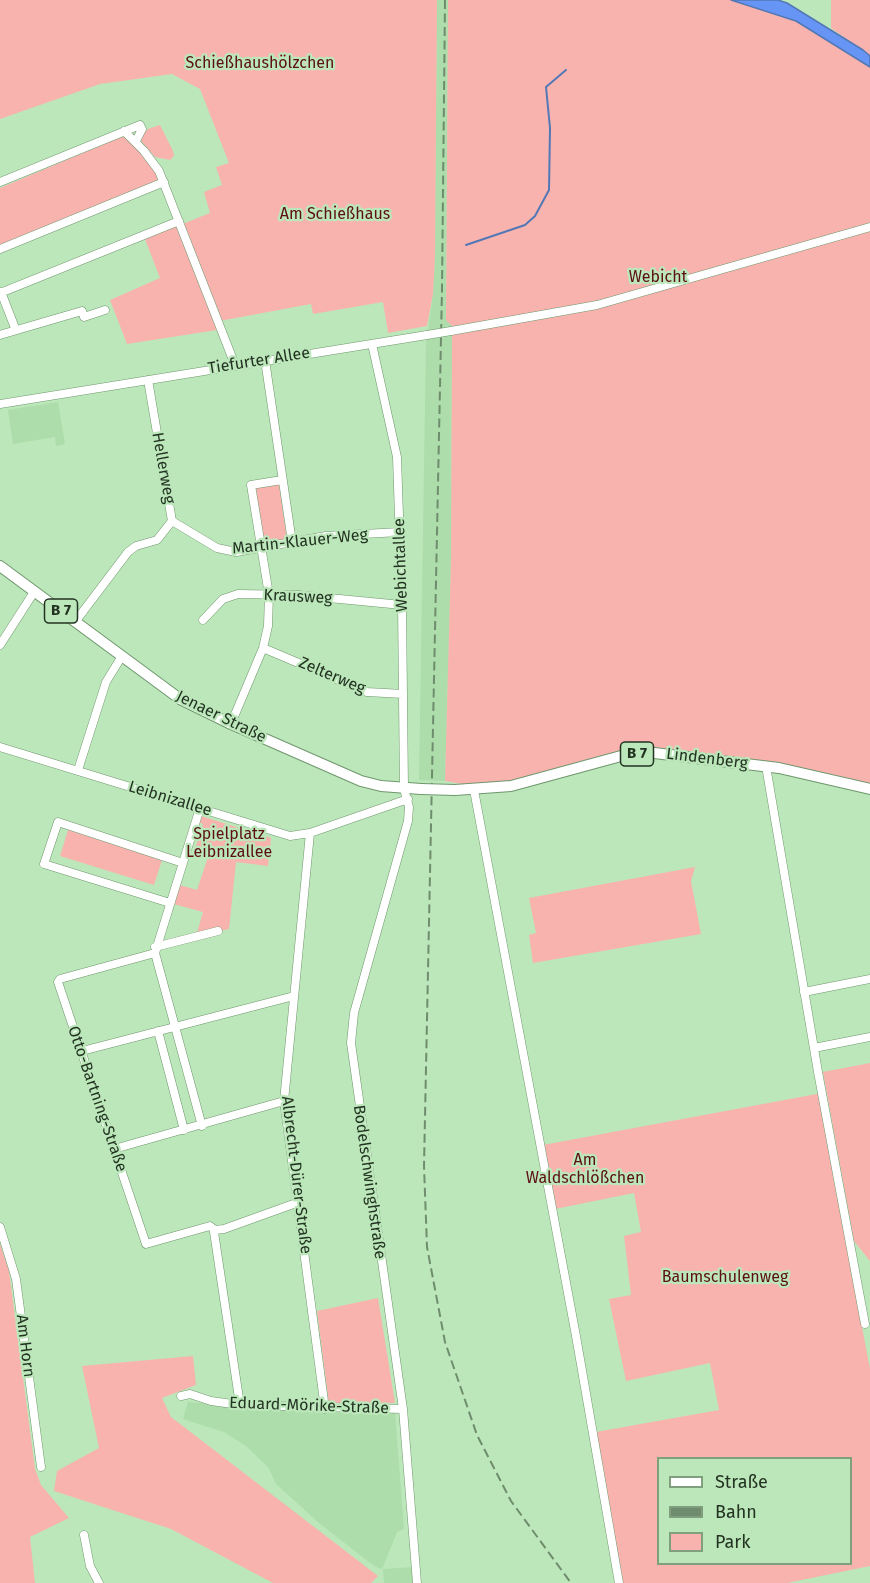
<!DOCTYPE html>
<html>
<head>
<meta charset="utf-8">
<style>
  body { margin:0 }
  #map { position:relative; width:870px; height:1583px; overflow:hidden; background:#bce7ba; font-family:"Fira Sans",sans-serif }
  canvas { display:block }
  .legend { position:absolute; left:657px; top:1457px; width:195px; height:108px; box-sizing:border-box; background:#bce7ba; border:2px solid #7f9f7d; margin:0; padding:8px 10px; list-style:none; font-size:18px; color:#233322 }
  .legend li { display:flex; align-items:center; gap:12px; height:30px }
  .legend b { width:30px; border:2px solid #7f9f7d }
</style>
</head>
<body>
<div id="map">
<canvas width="870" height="1583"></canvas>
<ul class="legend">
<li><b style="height:8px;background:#fff"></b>Straße</li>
<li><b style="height:8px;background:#6f8d6e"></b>Bahn</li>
<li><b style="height:16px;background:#f9b3ae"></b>Park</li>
</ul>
</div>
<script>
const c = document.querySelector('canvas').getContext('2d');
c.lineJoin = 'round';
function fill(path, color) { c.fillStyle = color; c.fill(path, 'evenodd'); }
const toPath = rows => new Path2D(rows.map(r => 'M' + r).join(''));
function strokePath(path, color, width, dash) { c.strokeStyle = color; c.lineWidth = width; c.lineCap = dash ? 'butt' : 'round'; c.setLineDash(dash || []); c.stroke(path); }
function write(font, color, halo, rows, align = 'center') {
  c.font = font + ' "Fira Sans",sans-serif'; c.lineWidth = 4.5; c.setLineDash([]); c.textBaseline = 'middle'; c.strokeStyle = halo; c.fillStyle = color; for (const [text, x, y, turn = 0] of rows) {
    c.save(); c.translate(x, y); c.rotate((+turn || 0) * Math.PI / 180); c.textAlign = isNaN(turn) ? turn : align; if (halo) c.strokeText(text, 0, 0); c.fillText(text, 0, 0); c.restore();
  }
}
fill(toPath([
  [437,0,448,0,446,319,452,326,451,559,445,781,419,780,426,343,433,294,435,256],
  [58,402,65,444,56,446,55,437,13,444,8,410],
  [188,1402,271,1409,395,1412,404,1529,397,1532,382,1569,374,1566,319,1523,276,1484,268,1467,246,1446,224,1432,183,1419],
  [414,1567,416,1583,384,1583,383,1569]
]), '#adddaa');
fill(toPath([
  [0,0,437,0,435,256,433,294,427,326,388,333,383,302,313,314,311,304,214,322,217,330,127,344,110,300,160,278,145,239,210,213,204,192,222,185,216,167,229,163,200,89,172,74,100,84,0,119],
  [448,0,731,0,796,21,870,67,870,784,776,763,648,748,499,783,462,784,445,781,451,559,452,326,446,320],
  [831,0,870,0,870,56,831,28],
  [160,125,173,151,174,156,170,160,155,157,141,141,143,133,148,129],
  [123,136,141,151,158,176,157,181,0,246,0,188],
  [279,484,287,539,264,543,254,487],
  [198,815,271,838,268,866,236,862,229,929,196,936,203,912,170,903,176,884,197,890,210,851,196,846,203,824,196,821],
  [68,830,162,860,154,885,60,856],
  [695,867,691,881,701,934,533,963,529,935,536,933,529,898],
  [870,1063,870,1261,854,1241,823,1072],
  [822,1093,833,1175,870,1369,870,1566,787,1583,623,1583,596,1432,719,1410,710,1363,626,1381,609,1299,631,1295,624,1236,641,1232,634,1193,555,1209,543,1145],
  [658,1458,850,1458,850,1564,658,1564],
  [0,1244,9,1271,35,1469,41,1485,69,1518,30,1537,35,1583,0,1583],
  [378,1298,395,1403,329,1404,317,1311],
  [193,1356,196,1385,162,1398,171,1417,378,1576,371,1583,273,1583,171,1529,54,1491,57,1471,99,1448,82,1366]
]), '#f9b3ae');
const water = toPath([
  [731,0,778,0,787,3,863,50,870,56,870,67,796,21,731,0]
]);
fill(water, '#6795f5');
strokePath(water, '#5378b6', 1.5);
strokePath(toPath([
  [466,245,525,225,535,216,549,190,550,128,546,87,566,70]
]), '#5378b6', 2);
const minor = toPath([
  [124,131,144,151,159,171,235,365],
  [0,182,140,125,142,129,136,141],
  [0,249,164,182],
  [1,292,15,328],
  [0,293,179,221],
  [451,331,597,305,870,227],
  [0,335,82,311,84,317,105,310],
  [372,344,397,457,402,605,404,789,409,807,408,821,354,1013,351,1043,403,1409,417,1583],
  [265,360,292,542],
  [0,404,427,335],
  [172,521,217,548,236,552,326,536,400,532],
  [203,620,223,599,238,594,298,595,402,605],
  [75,622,128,552,136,546,157,540,172,521,148,380],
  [0,645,34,592],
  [263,648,367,692,403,694],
  [231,724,263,648,268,626,269,595,251,485,282,480],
  [0,747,290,836,310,833,408,799],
  [766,766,818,1072,865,1324],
  [78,770,106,682,122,656],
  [474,790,576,1336,619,1583],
  [200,808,155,953,202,1126],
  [310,833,284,1101,325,1409],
  [170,903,44,864,58,822,183,863],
  [155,947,218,931],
  [155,953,60,979,58,982,146,1244,210,1226,215,1230],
  [804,992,870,979],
  [158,1031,184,1130],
  [814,1048,870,1037],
  [82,1051,294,996],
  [114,1149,284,1101],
  [0,1227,16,1279,41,1467],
  [181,1396,190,1394,211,1401,240,1405,403,1409],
  [240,1405,214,1232,215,1230,224,1229,299,1202],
  [84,1535,90,1566,99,1583]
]);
const major = toPath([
  [0,566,180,699,231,724,361,781,381,786,421,789],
  [455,790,511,786,621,756,646,752,779,768,870,789]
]);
strokePath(minor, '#6f976d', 9);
strokePath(major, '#6f976d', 12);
strokePath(minor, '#fff', 8);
strokePath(major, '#fff', 10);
strokePath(toPath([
  [445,0,442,289,424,1166,427,1247,445,1342,477,1435,511,1501,571,1583]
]), '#6f8d6e', 2, [9, 4.5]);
const minorBridge = toPath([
  [427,335,451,331]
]);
const majorBridge = toPath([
  [421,789,455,790]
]);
strokePath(minorBridge, '#6f976d', 9, []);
strokePath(majorBridge, '#6f976d', 12, []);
strokePath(minorBridge, '#fff', 8);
strokePath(majorBridge, '#fff', 10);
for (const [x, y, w] of [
  [61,611,33],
  [637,754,33]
]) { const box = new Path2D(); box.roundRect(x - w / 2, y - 12, w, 24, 4.5); c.fillStyle = '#bce7ba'; c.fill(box); strokePath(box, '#233322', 1.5); }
write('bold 15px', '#233322', null, [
  ["B 7",61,611],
  ["B 7",637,754]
]);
write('16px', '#5b0e13', '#bce7ba', [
  ["Schießhaushölzchen",260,64],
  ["Am Schießhaus",335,215],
  ["Webicht",658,278],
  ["Spielplatz",229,835],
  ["Leibnizallee",229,853],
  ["Am",585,1161],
  ["Waldschlößchen",585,1179],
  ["Baumschulenweg",725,1278]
]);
write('16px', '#233322', '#bce7ba', [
  ["Tiefurter Allee",259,361,-9],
  ["Hellerweg",163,468,80],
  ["Martin-Klauer-Weg",300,542,-6],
  ["Webichtallee",401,565,-92],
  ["Krausweg",298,597,3],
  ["Zelterweg",332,676,23],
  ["Jenaer Straße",221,717,26],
  ["Lindenberg",707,759,7],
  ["Leibnizallee",170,799,17],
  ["Otto-Bartning-Straße",97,1099,71],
  ["Albrecht-Dürer-Straße",296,1175,83],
  ["Bodelschwinghstraße",369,1182,82],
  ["Am Horn",25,1346,83],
  ["Eduard-Mörike-Straße",309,1406,2]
]);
</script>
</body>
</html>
